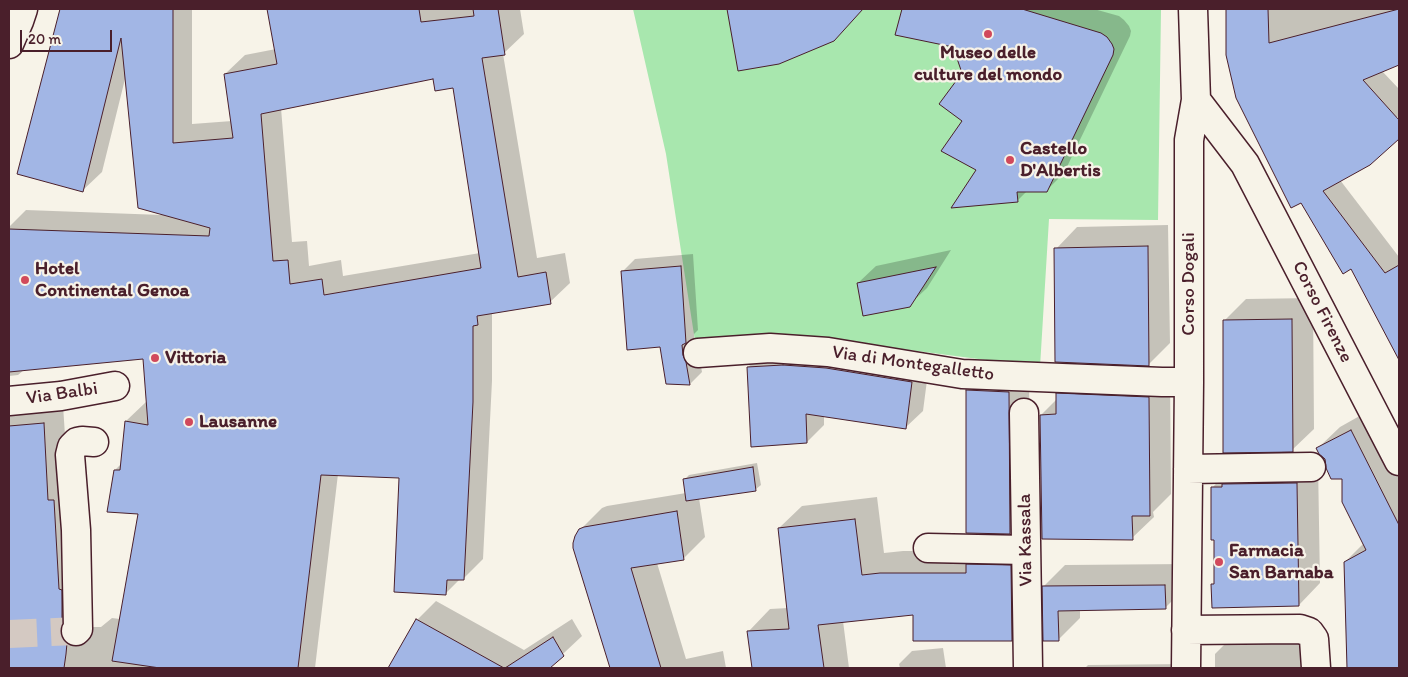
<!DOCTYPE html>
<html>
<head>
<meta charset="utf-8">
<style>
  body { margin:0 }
  #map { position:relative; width:1408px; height:677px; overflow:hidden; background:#f7f3e8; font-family:Itim,sans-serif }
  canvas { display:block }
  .frame { position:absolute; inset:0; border:10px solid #4a1f2b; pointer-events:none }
  .scale { position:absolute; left:20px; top:30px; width:92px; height:22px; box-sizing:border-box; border:2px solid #4a1f2b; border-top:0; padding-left:6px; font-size:15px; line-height:18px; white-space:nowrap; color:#4a1f2b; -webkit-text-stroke:4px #f7f3e8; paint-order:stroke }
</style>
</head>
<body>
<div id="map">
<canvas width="1408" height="677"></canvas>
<div class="frame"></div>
<div class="scale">20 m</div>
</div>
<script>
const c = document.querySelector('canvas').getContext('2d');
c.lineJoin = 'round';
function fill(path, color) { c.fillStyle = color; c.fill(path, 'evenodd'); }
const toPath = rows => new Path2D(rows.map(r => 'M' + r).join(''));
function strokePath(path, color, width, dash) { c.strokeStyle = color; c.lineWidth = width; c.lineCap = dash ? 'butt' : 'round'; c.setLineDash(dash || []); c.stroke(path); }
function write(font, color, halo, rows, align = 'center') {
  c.font = font + ' Itim,sans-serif'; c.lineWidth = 4.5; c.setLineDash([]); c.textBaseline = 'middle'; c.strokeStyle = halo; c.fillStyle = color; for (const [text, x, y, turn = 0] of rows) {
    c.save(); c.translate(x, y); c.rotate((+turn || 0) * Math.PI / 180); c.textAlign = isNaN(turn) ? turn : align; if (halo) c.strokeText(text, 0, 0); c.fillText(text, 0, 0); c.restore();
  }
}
fill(toPath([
  [633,9,1161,9,1158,220,1049,219,1040,367,840,341,695,341,666,154]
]), '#a8e7ae');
fill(toPath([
  [61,9,192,9,192,124,232,121,225,74,245,55,276,49,269,9,520,9,524,34,503,54,537,258,565,253,570,283,550,302,492,312,492,381,483,559,463,579,460,579,446,593,401,477,338,474,315,668,168,668,151,666,152,668,9,668,9,411,63,405,68,481,85,623,92,627,101,627,112,618,120,619,140,512,115,470,122,463,126,421,146,402,148,402,144,358,24,370,18,375,9,376,9,227,26,210,162,215,126,75,102,172,82,191,18,173],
  [434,78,454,86,480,253,343,276,341,260,309,266,307,241,292,242,281,108],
  [728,9,862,9,845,28,739,70],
  [903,9,1094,9,1119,16,1124,20,1129,26,1131,31,1130,36,1064,173,1047,190,1027,191,1017,201,977,170,963,120,964,73,954,46,897,34],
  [1227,9,1399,9,1399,63,1382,71,1399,89,1399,116,1370,132,1340,180,1399,257,1399,359,1352,267,1228,55],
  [1168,225,1170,343,1148,365,1056,249,1077,227],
  [951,250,927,288,909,305,858,283,876,266],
  [693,254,698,330,694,334,694,342,698,350,702,372,690,384,661,346,622,272,635,259],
  [1313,298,1314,429,1292,450,1224,321,1246,299],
  [765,350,929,365,923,411,905,428,824,416,824,425,807,442,748,367],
  [987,370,1029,372,1030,512,1010,533,967,390],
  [1079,372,1170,376,1171,494,1153,512,1154,517,1132,538,1041,415,1057,399,1057,394],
  [1372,409,1399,462,1399,668,1348,668,1345,562,1364,543,1343,478,1318,448,1340,427],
  [1318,462,1320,583,1299,605,1213,585,1215,582,1215,538,1212,488,1233,466],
  [757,463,761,485,756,489,699,498,705,537,683,559,657,563,686,659,723,651,726,668,612,668,574,548,580,530,602,508,607,506,686,493,684,480,689,475],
  [877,497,884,553,903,551,981,551,1033,543,1034,617,1011,640,914,613,843,621,849,668,754,668,748,632,770,609,788,608,779,528,802,506],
  [1186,564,1187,586,1166,607,1080,609,1080,618,1058,640,1044,586,1065,565],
  [436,601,524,650,572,619,582,636,548,668,390,668,417,620],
  [1320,632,1321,668,1215,668,1215,654,1236,633],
  [943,648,946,668,900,668,899,664,912,651],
  [1189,664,1189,668,1085,668,1088,665]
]), '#0003');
const building = toPath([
  [60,9,173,9,173,143,233,138,224,74,277,64,267,9,419,9,421,22,474,16,473,9,498,9,505,55,482,58,518,277,546,272,551,304,477,316,478,325,473,326,473,402,464,580,447,580,446,595,394,592,399,478,321,475,298,668,160,668,112,661,138,514,107,512,114,470,120,470,125,421,148,425,143,359,9,372,9,229,209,236,210,228,138,208,121,38,83,192,17,174,60,9],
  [433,79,435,91,453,88,481,268,324,295,322,279,290,284,288,260,273,261,261,114,433,79],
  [727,9,863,9,834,41,779,64,738,71,727,9],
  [902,9,1022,9,1101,33,1107,37,1112,44,1114,49,1113,55,1047,192,1017,192,1018,202,951,208,976,170,941,151,962,121,939,104,962,73,953,47,895,35,902,9],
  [1226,9,1268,9,1269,43,1399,9,1399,65,1363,80,1399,120,1399,139,1370,165,1323,191,1385,273,1399,265,1399,360,1351,269,1343,274,1301,203,1291,208,1236,98,1226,55,1226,9],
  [1148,246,1149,366,1055,362,1054,248,1148,246],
  [681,266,686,343,682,345,683,355,686,362,690,385,666,384,660,347,627,350,621,271,681,266],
  [936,267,910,307,863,316,857,283,936,267],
  [1292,319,1293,452,1223,453,1223,320,1292,319],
  [783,365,826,368,912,382,906,429,806,414,807,443,751,447,747,367,783,365],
  [966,390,1009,392,1010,534,966,533,966,390],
  [1056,393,1149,397,1150,516,1132,516,1133,540,1042,539,1040,415,1056,414,1056,393],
  [44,423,48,500,54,500,59,589,62,590,62,624,61,627,61,635,65,642,67,643,66,654,64,668,9,668,9,426,44,423],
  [1351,430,1399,525,1399,668,1347,668,1344,562,1366,550,1342,502,1342,479,1331,479,1326,468,1325,459,1319,454,1316,448,1351,430],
  [753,467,756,491,686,501,683,479,753,467],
  [1297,483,1299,606,1212,608,1211,584,1214,584,1214,540,1211,540,1211,487,1222,487,1222,484,1297,483],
  [677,511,684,560,631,568,661,668,610,668,573,548,573,543,575,536,579,529,584,527,677,511],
  [855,519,862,575,880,573,966,573,966,564,1011,565,1012,641,913,641,913,615,818,625,824,668,752,668,747,631,789,629,778,528,855,519],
  [1165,585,1166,609,1058,611,1059,641,1043,641,1042,586,1165,585],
  [416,619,504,668,388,668,416,619],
  [553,637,564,656,550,668,505,668,553,637]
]);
fill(building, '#a2b6e5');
strokePath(building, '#4a1f2b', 1);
strokePath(toPath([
  [9,634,76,631]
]), '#d4c9c2', 28, [28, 14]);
const minor = toPath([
  [9,44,19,21,23,9],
  [1196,100,1245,164,1399,461],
  [698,353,770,348,828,352,962,374,1162,382,1189,382],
  [9,401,61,396,115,386],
  [1024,413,1028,668],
  [1188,469,1311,467],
  [928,548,1026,550],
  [1186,630,1300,629,1309,632,1314,639,1316,668],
  [76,631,78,629,76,530,70,455,72,447,77,442,82,441,94,442],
  [1186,668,1189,382,1189,140,1196,100,1193,9]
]);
strokePath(minor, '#4a1f2b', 31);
strokePath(minor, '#f7f3e8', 28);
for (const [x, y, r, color] of [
  [988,34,5,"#d1495b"],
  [1010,160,5,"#d1495b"],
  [25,280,5,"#d1495b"],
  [155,358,5,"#d1495b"],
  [189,422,5,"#d1495b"],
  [1219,562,5,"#d1495b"]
]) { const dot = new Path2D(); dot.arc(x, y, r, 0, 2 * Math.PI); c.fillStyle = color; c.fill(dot); strokePath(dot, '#f7f3e8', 2); }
write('bold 19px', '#4a1f2b', '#f7f3e8', [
  ["Museo delle",988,53,"center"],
  ["culture del mondo",988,75,"center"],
  ["Castello",1020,149],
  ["D'Albertis",1020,171],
  ["Hotel",35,269],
  ["Continental Genoa",35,291],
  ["Vittoria",165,358],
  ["Lausanne",199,422],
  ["Farmacia",1229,551],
  ["San Barnaba",1229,573]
], 'left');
write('19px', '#4a1f2b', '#f7f3e8', [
  ["Corso Dogali",1189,284,-90],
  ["Corso Firenze",1322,312,63],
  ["Via di Montegalletto",913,364,8],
  ["Via Balbi",62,394,-8],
  ["Via Kassala",1026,540,-91]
]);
</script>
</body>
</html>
